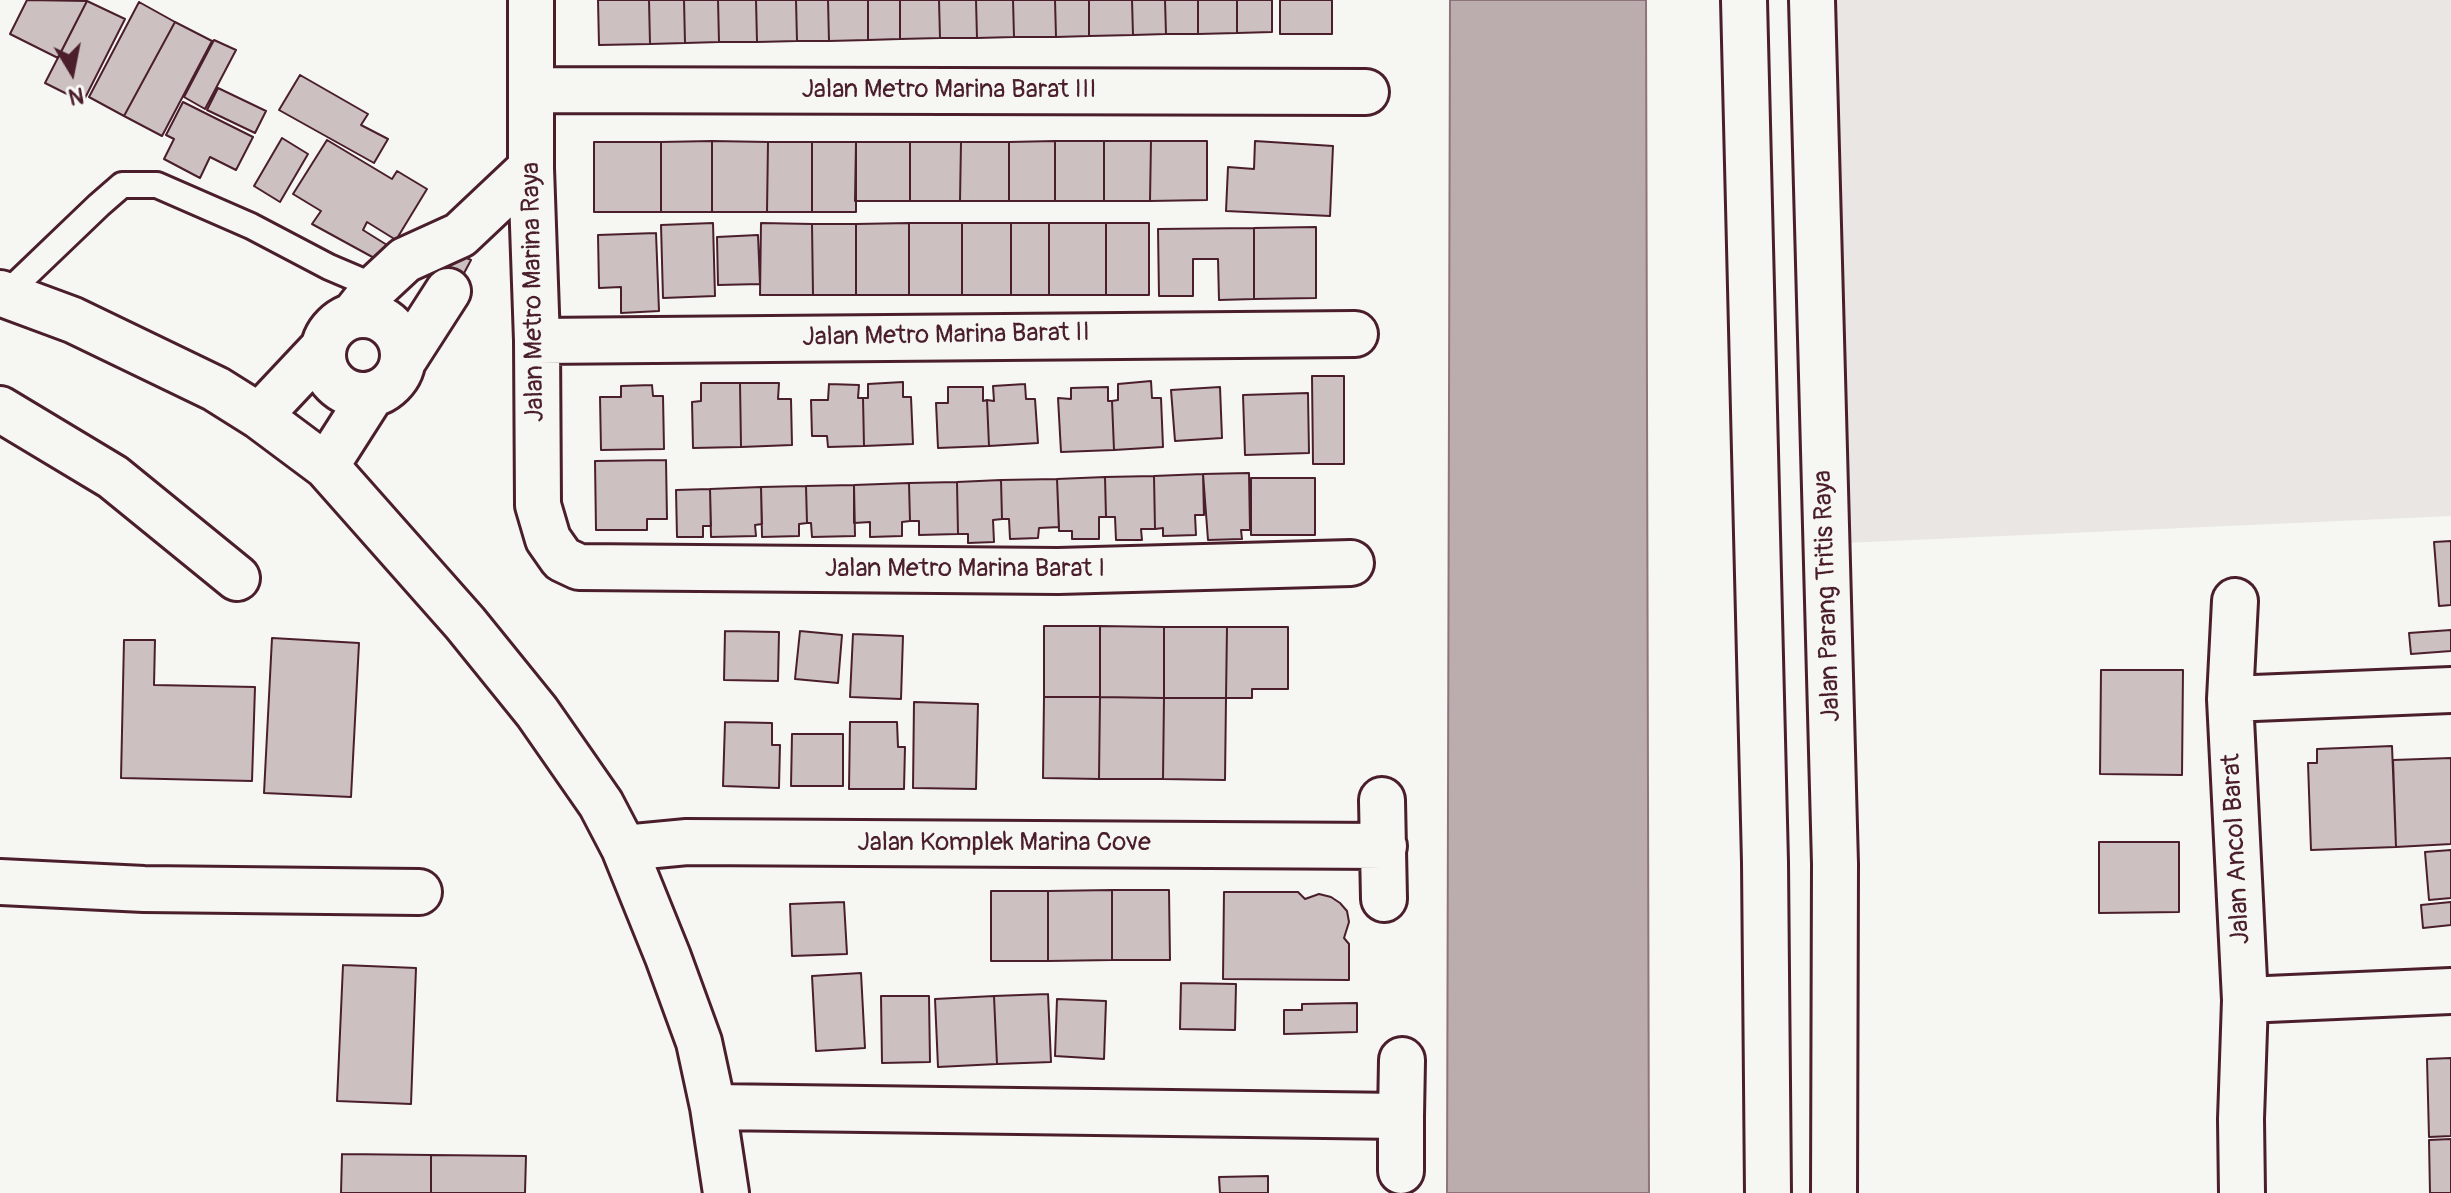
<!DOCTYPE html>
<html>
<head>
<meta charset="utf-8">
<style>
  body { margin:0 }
  #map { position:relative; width:2451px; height:1193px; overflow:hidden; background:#f6f6f2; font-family:Pangolin,sans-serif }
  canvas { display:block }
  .north { position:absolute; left:32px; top:32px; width:80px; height:80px; -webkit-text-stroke:6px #f6f6f2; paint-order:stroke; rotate:170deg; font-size:22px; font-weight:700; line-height:32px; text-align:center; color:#4a1f2b }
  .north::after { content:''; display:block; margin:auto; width:28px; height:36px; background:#4a1f2b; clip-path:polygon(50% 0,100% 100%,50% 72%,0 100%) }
</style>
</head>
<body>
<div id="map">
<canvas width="2451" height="1193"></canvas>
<div class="north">N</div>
</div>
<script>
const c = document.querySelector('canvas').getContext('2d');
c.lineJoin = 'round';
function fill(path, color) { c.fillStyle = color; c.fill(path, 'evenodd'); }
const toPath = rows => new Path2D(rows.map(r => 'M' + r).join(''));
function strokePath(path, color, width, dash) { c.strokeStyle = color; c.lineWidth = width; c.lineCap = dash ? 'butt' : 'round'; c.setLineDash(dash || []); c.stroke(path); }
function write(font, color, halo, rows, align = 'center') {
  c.font = font + ' Pangolin,sans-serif'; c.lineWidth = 8; c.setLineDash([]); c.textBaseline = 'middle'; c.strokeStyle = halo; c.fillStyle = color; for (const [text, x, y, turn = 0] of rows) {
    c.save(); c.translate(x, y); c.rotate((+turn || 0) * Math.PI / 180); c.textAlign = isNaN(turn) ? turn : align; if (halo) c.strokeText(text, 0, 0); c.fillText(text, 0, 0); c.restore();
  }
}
fill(toPath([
  [1807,0,2451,0,2451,516,1822,544]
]), '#e9e6e3');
const water = toPath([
  [1450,0,1646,0,1649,1193,1447,1193,1450,0]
]);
fill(water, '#bbadae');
strokePath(water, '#8e747a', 2);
const building = toPath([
  [27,0,87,1,58,58,10,34,27,0],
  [598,0,649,0,650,44,599,45,598,0],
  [649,0,684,0,685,43,650,44,649,0],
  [684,0,718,0,719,42,685,43,684,0],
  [718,0,756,0,757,42,719,42,718,0],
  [756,0,796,0,797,41,757,42,756,0],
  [796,0,828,0,829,41,797,41,796,0],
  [828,0,868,0,868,40,829,41,828,0],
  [868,0,900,0,900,39,868,40,868,0],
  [900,0,939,0,940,38,900,39,900,0],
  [939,0,976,0,977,38,940,38,939,0],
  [976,0,1013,0,1014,37,977,38,976,0],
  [1013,0,1055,0,1056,37,1014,37,1013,0],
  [1055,0,1089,0,1089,36,1056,37,1055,0],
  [1089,0,1132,0,1133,35,1089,36,1089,0],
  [1132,0,1165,0,1166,34,1133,35,1132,0],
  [1165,0,1198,0,1198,34,1166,34,1165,0],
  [1198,0,1237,0,1237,33,1198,34,1198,0],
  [1237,0,1272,0,1272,32,1237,33,1237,0],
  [1280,0,1332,0,1332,34,1280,34,1280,0],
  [87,1,125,19,83,102,45,83,87,1],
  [139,2,175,22,124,116,89,97,139,2],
  [175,22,212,41,162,136,124,116,175,22],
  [214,40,236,50,205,109,184,97,214,40],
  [300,75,368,114,361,125,388,139,374,163,279,110,300,75],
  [218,88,266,111,255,133,207,110,218,88],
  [183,102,253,137,236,170,210,157,200,178,164,159,174,139,166,135,183,102],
  [282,138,308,154,280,202,254,186,282,138],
  [327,140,392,179,397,171,427,189,396,240,367,222,363,230,387,245,376,259,312,224,321,211,293,194,327,140],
  [712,141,712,212,661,212,661,142,712,141],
  [712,141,768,142,767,212,712,212,712,141],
  [1055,141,1055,201,1009,201,1009,142,1055,141],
  [1055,141,1104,141,1104,201,1055,201,1055,141],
  [1104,141,1151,141,1150,201,1104,201,1104,141],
  [1151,141,1207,141,1207,200,1150,201,1151,141],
  [1255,141,1333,146,1330,216,1226,211,1228,167,1254,169,1255,141],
  [594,142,661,142,661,212,594,212,594,142],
  [768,142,812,142,812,212,767,212,768,142],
  [812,142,856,142,856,212,812,212,812,142],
  [856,142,910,142,910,201,855,201,856,142],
  [910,142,961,142,960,201,910,201,910,142],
  [961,142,1009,142,1009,201,960,201,961,142],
  [713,223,715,296,663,298,661,225,713,223],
  [761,223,812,224,813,295,760,295,761,223],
  [909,223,909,295,856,295,856,224,909,223],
  [909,223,962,223,962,295,909,295,909,223],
  [962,223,1011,223,1011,295,962,295,962,223],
  [1011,223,1049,223,1049,295,1011,295,1011,223],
  [1049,223,1106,223,1106,295,1049,295,1049,223],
  [1106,223,1149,223,1149,295,1106,295,1106,223],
  [812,224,856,224,856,295,813,295,812,224],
  [1316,227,1316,298,1254,299,1254,228,1316,227],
  [1254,228,1254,299,1219,300,1218,259,1193,259,1193,296,1159,296,1158,229,1254,228],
  [656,233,659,311,621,313,621,287,599,288,598,235,656,233],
  [758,235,760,284,718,285,717,237,758,235],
  [452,251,471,260,453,294,434,284,452,251],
  [1312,376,1344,376,1344,464,1313,464,1312,376],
  [1151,381,1152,398,1161,398,1163,447,1114,450,1112,401,1118,400,1118,384,1151,381],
  [903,382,903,397,911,397,913,444,864,446,863,398,868,398,868,384,903,382],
  [701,383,740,383,741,447,693,448,692,402,701,401,701,383],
  [740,383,779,383,778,399,791,399,792,445,741,447,740,383],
  [829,384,859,385,858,398,863,398,864,446,828,447,827,436,812,436,811,400,828,400,829,384],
  [1025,384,1026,399,1035,399,1038,443,989,446,987,400,994,401,993,386,1025,384],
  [652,385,653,396,663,396,664,449,601,450,600,397,621,397,621,386,652,385],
  [948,387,983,387,983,401,987,400,989,446,938,448,936,403,948,403,948,387],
  [1108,387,1108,401,1112,401,1114,450,1061,452,1058,398,1071,399,1071,388,1108,387],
  [1220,387,1222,438,1175,441,1171,390,1220,387],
  [1308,393,1309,453,1245,455,1243,395,1308,393],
  [666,460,667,519,647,519,647,530,596,530,595,461,666,460],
  [1249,473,1250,530,1241,530,1242,539,1208,540,1203,474,1249,473],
  [1203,474,1204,515,1195,515,1196,535,1163,536,1163,528,1155,529,1154,476,1203,474],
  [1154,476,1155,529,1141,529,1142,540,1116,540,1115,517,1106,517,1105,477,1154,476],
  [1105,477,1106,517,1099,517,1099,539,1072,539,1072,531,1059,531,1057,479,1105,477],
  [1251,478,1315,478,1315,535,1251,535,1251,478],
  [1057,479,1059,527,1039,528,1038,538,1010,539,1009,519,1002,519,1001,480,1057,479],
  [1001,480,1002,519,993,520,994,542,968,543,968,534,958,534,957,482,1001,480],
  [957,482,958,534,919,535,919,521,910,521,909,483,957,482],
  [909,483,910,521,902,522,902,536,870,537,870,522,854,523,854,485,909,483],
  [854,485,855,536,812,537,811,523,807,523,806,486,854,485],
  [806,486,807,523,799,524,799,536,762,537,761,487,806,486],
  [761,487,762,524,755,525,756,536,711,537,710,489,761,487],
  [710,489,711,526,703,526,703,537,677,537,676,490,710,489],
  [2451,541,2451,605,2439,606,2434,542,2451,541],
  [1044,626,1100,626,1100,697,1044,697,1044,626],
  [1100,626,1164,627,1164,698,1100,697,1100,626],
  [1164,627,1227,627,1226,698,1164,698,1164,627],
  [1227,627,1288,627,1288,689,1252,689,1252,698,1226,698,1227,627],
  [2451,630,2451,651,2411,654,2409,633,2451,630],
  [725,631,779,632,778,681,724,680,725,631],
  [800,631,842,635,838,683,795,679,800,631],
  [853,634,903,636,901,699,850,697,853,634],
  [272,638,359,643,351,797,264,793,272,638],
  [124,640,155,640,154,685,255,687,252,781,121,778,124,640],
  [2101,670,2183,670,2182,775,2100,774,2101,670],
  [1044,697,1100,697,1099,779,1043,778,1044,697],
  [1100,697,1164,698,1163,779,1099,779,1100,697],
  [1164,698,1226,698,1225,780,1163,779,1164,698],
  [914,702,978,704,976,789,913,788,914,702],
  [725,722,772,723,772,745,780,745,779,788,723,786,725,722],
  [850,722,897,722,898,747,905,747,904,789,849,789,850,722],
  [792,734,843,734,843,786,791,786,792,734],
  [2392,746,2396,847,2311,850,2308,763,2317,763,2317,749,2392,746],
  [2451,758,2451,844,2396,847,2393,760,2451,758],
  [2099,842,2179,842,2179,912,2099,913,2099,842],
  [2451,850,2451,898,2429,900,2425,852,2451,850],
  [1112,890,1112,960,1048,961,1048,891,1112,890],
  [1112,890,1169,890,1170,960,1112,960,1112,890],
  [991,891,1048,891,1048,961,991,961,991,891],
  [1224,892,1298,892,1305,899,1319,894,1331,897,1340,903,1347,911,1349,922,1344,938,1349,944,1349,980,1223,979,1224,892],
  [844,902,847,954,792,956,790,904,844,902],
  [2451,902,2451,925,2423,928,2421,905,2451,902],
  [343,965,416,968,411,1104,337,1101,343,965],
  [861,973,865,1048,816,1051,812,976,861,973],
  [1181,983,1236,984,1235,1030,1180,1029,1181,983],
  [1048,994,1051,1062,997,1064,994,996,1048,994],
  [881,996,929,996,930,1062,882,1063,881,996],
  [994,996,997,1064,938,1067,935,999,994,996],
  [1057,999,1106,1001,1104,1059,1055,1056,1057,999],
  [1357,1003,1357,1032,1284,1034,1284,1010,1302,1010,1302,1004,1357,1003],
  [2451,1058,2451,1136,2429,1137,2427,1059,2451,1058],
  [2451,1139,2451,1193,2430,1193,2429,1140,2451,1139],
  [342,1154,431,1155,431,1193,341,1193,342,1154],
  [431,1155,526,1156,525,1193,431,1193,431,1155],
  [1268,1176,1268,1193,1220,1193,1219,1177,1268,1176]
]);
fill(building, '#ccc1c0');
strokePath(building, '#4a1f2b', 2);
const service = toPath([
  [5,295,99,205,122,185,157,185,251,226,329,267,376,287]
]);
const minor = toPath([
  [531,0,531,168,537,341,538,505,548,539,562,559,579,567,1058,571,1351,563],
  [532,90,1366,92],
  [0,293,73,320,216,389,259,416,326,466,465,623,537,712,601,804,624,848,668,957,699,1042,713,1107,726,1193],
  '323 355a40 40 0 1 1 80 0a40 40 0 1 1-80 0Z',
  [353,316,376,287,405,260,460,235,531,168],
  [537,341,1355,334],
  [403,361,448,291],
  [0,409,113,477,237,578],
  [259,416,322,349],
  [326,466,372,394],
  [2235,601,2230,699,2245,1000,2241,1119,2242,1193],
  [2230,699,2451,690],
  [1382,800,1384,899],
  [624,848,687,842,1384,846],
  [0,882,144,889,419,892],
  [2245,1000,2451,991],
  [713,1107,1401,1116,1401,1171],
  [1401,1116,1402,1060]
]);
const tertiary = toPath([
  [1744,0,1765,862,1768,1193],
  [1812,0,1835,864,1834,1193]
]);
strokePath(service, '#4a1f2b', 30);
strokePath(minor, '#4a1f2b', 50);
strokePath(tertiary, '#4a1f2b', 50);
strokePath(service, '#f6f6f2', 24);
strokePath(minor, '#f6f6f2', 44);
strokePath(tertiary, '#f6f6f2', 44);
write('26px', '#4a1f2b', '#f6f6f2', [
  ["Jalan Metro Marina Barat III",949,90],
  ["Jalan Metro Marina Raya",534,292,-91],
  ["Jalan Metro Marina Barat II",946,336,-1],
  ["Jalan Metro Marina Barat I",965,569],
  ["Jalan Parang Tritis Raya",1828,596,-92],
  ["Jalan Komplek Marina Cove",1004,843],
  ["Jalan Ancol Barat",2237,849,-93]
]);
</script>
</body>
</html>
